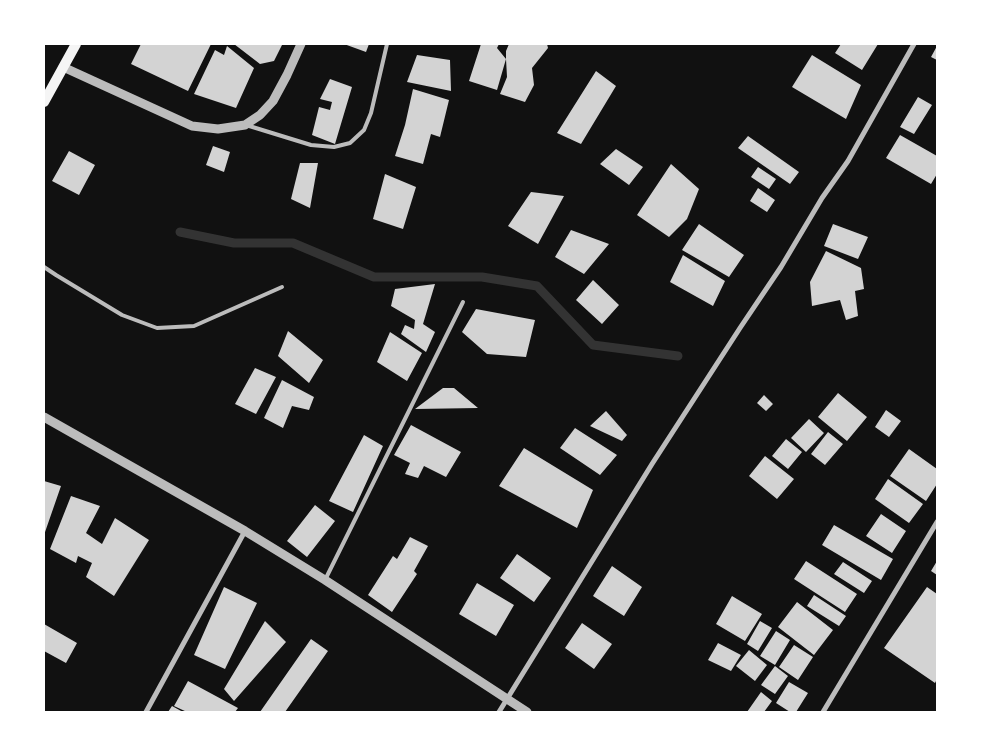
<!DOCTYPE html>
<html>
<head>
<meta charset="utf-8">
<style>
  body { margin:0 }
  #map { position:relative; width:981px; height:756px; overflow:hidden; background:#111; font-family:Lato,sans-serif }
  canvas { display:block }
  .frame { position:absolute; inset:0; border:45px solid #fff; pointer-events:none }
</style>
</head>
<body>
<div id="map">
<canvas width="981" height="756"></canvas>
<div class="frame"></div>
</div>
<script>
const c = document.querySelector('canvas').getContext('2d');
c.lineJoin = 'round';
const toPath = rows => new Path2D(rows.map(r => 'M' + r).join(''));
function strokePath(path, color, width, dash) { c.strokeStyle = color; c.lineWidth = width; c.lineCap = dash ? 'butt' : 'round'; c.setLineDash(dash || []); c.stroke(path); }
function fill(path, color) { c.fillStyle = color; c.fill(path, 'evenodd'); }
strokePath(toPath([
  [180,232,234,243,293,243,374,277,482,277,537,286,593,345,678,356]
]), '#333', 9);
fill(toPath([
  [141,44,211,44,188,91,131,64],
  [234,44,281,44,282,45,274,61,260,64],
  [344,44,369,44,366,52],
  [481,44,499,44,497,48,506,59,506,51,509,44,547,44,548,48,532,68,534,85,525,102,500,94,507,77,506,59,497,90,469,81],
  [841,44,878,44,862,70,835,53],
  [227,46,254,68,236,108,194,94,215,50,224,55],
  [937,46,937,60,931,57],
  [417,55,450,60,451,91,407,82],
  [812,55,861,85,846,119,792,87],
  [596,71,616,86,581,144,557,133],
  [330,79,352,87,335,144,312,135,319,107,330,110,332,102,320,99],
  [413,89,449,100,440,137,431,134,423,164,395,156,405,125],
  [918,97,932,105,914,134,900,127],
  [900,135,937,156,937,174,931,184,886,158],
  [748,136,799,172,790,184,738,148],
  [213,146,230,152,224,172,206,165],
  [616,149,643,167,629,185,600,164],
  [69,151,95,165,79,195,52,181],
  [300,163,318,163,310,208,291,199],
  [671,164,699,189,687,219,669,237,637,215],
  [758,167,776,179,769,189,751,177],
  [385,174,416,187,403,229,373,219],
  [758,188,775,200,767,212,750,201],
  [531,192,564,196,538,244,508,226],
  [699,224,744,255,729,277,682,250],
  [833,224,868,237,858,259,824,246],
  [571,230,609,244,584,274,555,257],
  [826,251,861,268,864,289,855,291,858,316,846,320,840,300,812,306,810,282],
  [683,255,725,281,713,306,670,282],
  [593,280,619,305,602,324,576,300],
  [435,284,423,324,435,332,426,352,401,334,405,325,414,329,415,320,391,306,395,289],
  [476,309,535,320,526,357,487,354,462,332],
  [288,331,323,360,309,383,278,356],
  [390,332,422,353,407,381,377,362],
  [255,368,276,377,256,414,235,404],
  [282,380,314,397,309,410,292,406,283,428,264,418],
  [443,388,454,388,478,408,415,409],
  [838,393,867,417,847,441,818,417],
  [764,395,773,404,766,411,757,403],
  [886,410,901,421,889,437,875,427],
  [606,411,627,435,622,441,590,426],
  [809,419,824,433,806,452,791,438],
  [411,425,461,452,446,477,424,466,418,478,405,474,410,463,394,455],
  [575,428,617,455,600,475,560,448],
  [828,432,843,444,825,465,811,454],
  [364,435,383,446,353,512,329,501],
  [786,439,802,452,788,469,772,456],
  [524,448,593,490,577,528,499,486],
  [909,449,937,469,937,484,926,501,890,476],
  [765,456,794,479,777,499,749,476],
  [888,479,923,504,909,523,875,499],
  [44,481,61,486,44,535],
  [71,496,100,506,86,533,102,544,115,518,149,540,114,596,86,577,92,563,78,556,76,563,50,549],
  [315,505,335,521,307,557,287,541],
  [881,514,906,531,892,553,866,536],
  [834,525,893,559,881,580,822,545],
  [410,537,428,546,414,571,417,574,392,612,368,595,393,556,397,559],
  [517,554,551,578,534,602,500,578],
  [806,561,857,594,845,612,794,579],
  [937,561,937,575,931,571],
  [843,562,872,581,864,593,834,574],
  [612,566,642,587,624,616,593,596],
  [477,583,514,605,496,636,459,614],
  [224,587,257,603,225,669,194,655],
  [927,587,937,594,937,679,935,683,884,648],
  [814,595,846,616,839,626,807,606],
  [732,596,762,614,745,641,716,624],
  [797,602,833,630,814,655,778,627],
  [265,621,286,642,234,701,224,689],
  [760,621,772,628,758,651,747,644],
  [582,623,612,644,594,669,565,648],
  [44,624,77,643,66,663,44,651],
  [776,631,790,640,775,665,760,656],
  [311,639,328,651,285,712,260,712],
  [718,643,741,655,731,671,708,660],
  [794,645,813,657,798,680,779,667],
  [749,650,767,665,755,681,736,666],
  [775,666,788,676,775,694,761,685],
  [188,681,238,708,235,712,187,712,174,706],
  [789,682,808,693,796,712,790,712,776,703],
  [761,692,772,701,764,712,747,712],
  [172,706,183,712,168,712]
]), '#d3d3d3');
strokePath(toPath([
  [246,125,311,145,334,147,350,143,364,130,371,113,387,44],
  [44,267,56,275,122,315,157,328,194,326,282,287],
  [325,580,463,302]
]), '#bcbcbc', 4);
strokePath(toPath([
  [146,712,245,531],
  [499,712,652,464,740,328,781,267,822,198,848,161,914,44],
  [823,712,937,522]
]), '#bcbcbc', 5);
strokePath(toPath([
  [63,67,192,126,218,129,245,125,260,115,273,101,287,75,301,44],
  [44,417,245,531,325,580,527,712]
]), '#bcbcbc', 9);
strokePath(toPath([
  [44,102,76,44]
]), '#f5f5f5', 10);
</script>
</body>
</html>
